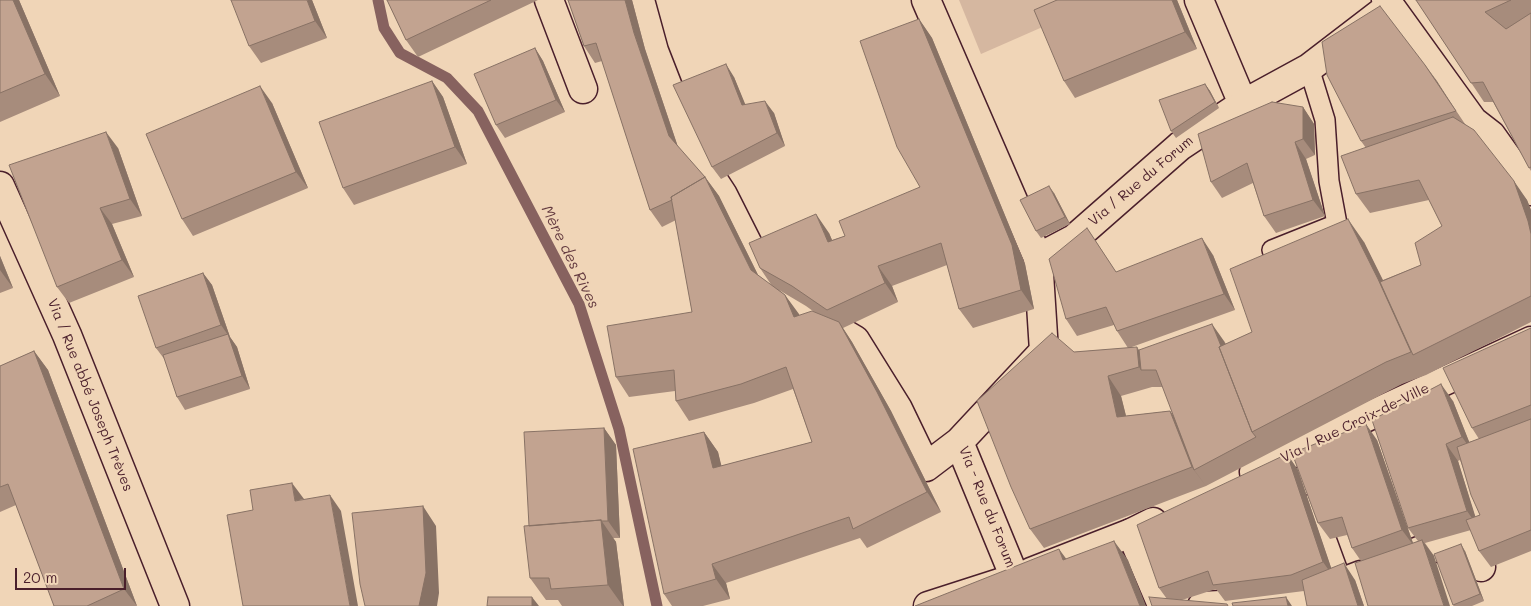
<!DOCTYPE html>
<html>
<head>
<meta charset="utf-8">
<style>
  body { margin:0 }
  #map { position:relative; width:1531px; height:606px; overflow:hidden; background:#f0d5b7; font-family:Mali,sans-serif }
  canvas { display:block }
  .scale { position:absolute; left:15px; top:568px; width:111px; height:22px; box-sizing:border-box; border:2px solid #4a1f2b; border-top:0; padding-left:6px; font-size:15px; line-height:18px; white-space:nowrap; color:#4a1f2b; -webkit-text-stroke:4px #f0d5b7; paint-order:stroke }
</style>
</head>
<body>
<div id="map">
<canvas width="1531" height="606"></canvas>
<div class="scale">20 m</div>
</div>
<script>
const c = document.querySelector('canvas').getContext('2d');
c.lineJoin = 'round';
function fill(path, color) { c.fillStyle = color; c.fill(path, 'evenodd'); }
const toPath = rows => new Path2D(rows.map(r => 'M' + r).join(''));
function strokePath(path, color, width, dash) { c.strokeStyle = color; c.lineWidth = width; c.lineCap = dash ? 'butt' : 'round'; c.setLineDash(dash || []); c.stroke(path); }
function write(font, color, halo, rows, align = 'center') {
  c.font = font + ' Mali,sans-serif'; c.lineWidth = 4.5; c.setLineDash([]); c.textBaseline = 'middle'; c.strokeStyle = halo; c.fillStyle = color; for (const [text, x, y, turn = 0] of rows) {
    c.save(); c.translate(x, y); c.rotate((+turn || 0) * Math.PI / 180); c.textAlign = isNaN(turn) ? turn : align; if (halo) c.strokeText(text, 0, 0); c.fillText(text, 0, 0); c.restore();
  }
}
fill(toPath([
  [959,0,1104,0,981,54]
]), '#d5b7a0');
strokePath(toPath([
  [378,0,384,28,400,53,447,78,478,111,579,304,619,429,657,606]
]), '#87625f', 11);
const service = toPath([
  [1272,250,1337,224,1329,181,1325,120,1309,68],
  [1313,503,1342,582]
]);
const pedestrian = toPath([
  [1390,6,1473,121,1491,135,1531,191],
  [1038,258,1074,239,1180,146,1243,104,1199,0],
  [1254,472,1373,414,1531,341],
  [1031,572,1131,533,1153,522]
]);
const minor = toPath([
  [549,0,583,89],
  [640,0,654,51,691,146,723,195,771,290,855,340,898,409,926,467,959,442],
  [926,0,1038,258,1044,351,959,442,1015,578,928,606],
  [1243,104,1309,68,1390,6,1386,0],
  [0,186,67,335,175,606],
  [1131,533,1162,605,1168,606],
  [1394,561,1419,551,1471,540,1481,567],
  [1202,606,1293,601,1361,575,1370,606]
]);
strokePath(service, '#4a1f2b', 22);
strokePath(pedestrian, '#4a1f2b', 31);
strokePath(minor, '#4a1f2b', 31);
strokePath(service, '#f0d5b7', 19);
strokePath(pedestrian, '#f0d5b7', 28);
strokePath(minor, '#f0d5b7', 28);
fill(toPath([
  [0,0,19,0,60,96,0,122],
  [312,0,327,38,261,63,249,46],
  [387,0,538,0,418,57,406,40],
  [568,0,632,0,645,49,678,147,705,177,719,196,758,275,772,286,760,268,829,233,832,240,845,236,920,187,919,19,932,38,1025,264,1034,309,973,328,959,309,947,265,892,286,898,302,843,328,852,342,891,411,941,512,867,548,860,538,726,583,730,599,703,606,672,606,664,594,704,432,718,452,721,466,812,442,793,389,754,403,689,421,676,401,675,391,629,397,616,377,692,312,676,220,662,227,650,210,602,61,595,63,584,46],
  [779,290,806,306,817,314,799,316,785,295],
  [1057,0,1177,0,1197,49,1075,98,1064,81],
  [1416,0,1531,0,1531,171,1493,102,1484,102],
  [535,48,543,61,565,112,505,138,496,125],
  [1425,65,1465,124,1527,200,1531,210,1531,322,1426,375,1402,384,1206,486,1044,548,1030,529,1074,352,1128,348,1117,331,1114,325,1077,336,1066,319,1087,228,1116,272,1213,255,1235,310,1129,348,1139,350,1224,341,1226,344,1252,332,1364,242,1383,280,1421,265,1442,226,1429,200,1370,213,1356,194,1366,148,1361,141],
  [1152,387,1163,387,1173,415,1170,411,1126,416,1121,396],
  [734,77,745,105,774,113,785,146,721,179,712,167],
  [432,81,443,97,467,164,354,205,343,188],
  [1205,84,1210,91,1219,108,1176,138,1171,131],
  [272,103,308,188,193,236,182,219],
  [1303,107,1314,124,1315,155,1306,159,1325,216,1276,233,1264,216,1253,183,1222,198,1211,182],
  [118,148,142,216,112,224,134,277,69,303,57,287],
  [1054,193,1070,224,1041,238,1036,231],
  [0,256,13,288,0,293],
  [203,273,212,285,230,337,237,347,250,389,185,410,177,397,165,360,156,348],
  [1531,328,1531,551,1491,567,1479,551,1471,530,1425,543,1434,556,1361,561,1352,548,1347,535,1330,539,1318,523,1377,440,1413,543,1418,541,1408,528,1453,401,1469,442,1479,439,1472,428],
  [1460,460,1480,515,1475,517,1458,461],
  [34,351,48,370,137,606,54,606,16,505,0,512,0,366],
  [604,428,616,445,620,538,613,538,616,542,624,606,562,606,558,600,546,600,530,578,529,526],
  [1287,454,1298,470,1331,568,1355,580,1364,606,1307,606,1304,591,1225,601,1216,589,1182,600,1167,599,1159,588],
  [1465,551,1484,601,1472,606,1454,606,1453,605]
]), '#a78c7c');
fill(toPath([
  [13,0,19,0,60,96,45,74],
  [307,0,312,0,327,38,315,21],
  [625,0,632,0,645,49,680,153,669,136,634,33],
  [1172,0,1177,0,1197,49,1185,32],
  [919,19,932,38,1025,264,1034,309,1021,290],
  [535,48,543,61,565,112,556,100],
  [726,64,734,77,751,118,742,105],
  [1425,65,1437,81,1467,128,1456,111],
  [432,81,443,97,467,164,455,147],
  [1205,84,1210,91,1219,108,1215,102],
  [260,86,272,103,308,188,296,172],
  [765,101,774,113,785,146,777,133],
  [1303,107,1314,124,1315,155,1303,139],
  [106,132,118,148,142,216,130,199],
  [1295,142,1306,159,1325,216,1313,200],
  [705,177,719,196,765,289,751,270],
  [1514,181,1527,200,1531,210,1531,234],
  [1049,186,1054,193,1070,224,1065,217],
  [100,208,112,224,134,277,122,260],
  [816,214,829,233,841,261,828,242],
  [1348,219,1364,242,1393,301,1413,355],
  [1202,238,1213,255,1235,310,1224,294],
  [0,256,13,288,0,270],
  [878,266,892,286,898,302,885,283],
  [203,273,212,285,230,337,237,347,250,389,242,376,228,335,221,325],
  [785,295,799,314,808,337,794,317],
  [839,322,852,342,891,411,941,512,927,492],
  [1212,324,1224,341,1258,429,1254,431],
  [1137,347,1150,367,1141,370,1139,367],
  [34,351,48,370,137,606,124,589],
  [1108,376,1121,396,1131,436,1117,417],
  [1441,384,1453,401,1474,454,1462,437],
  [1170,411,1184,430,1194,470,1206,486,1192,467],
  [1366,424,1377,440,1414,546,1402,530],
  [604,428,616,445,620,538,608,521],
  [704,432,718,452,727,488,713,468],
  [1446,444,1458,461,1479,528,1467,511],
  [1287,454,1298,470,1335,579,1323,562],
  [292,483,304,499,295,501],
  [330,495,341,511,358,606,350,606],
  [423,506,436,526,439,593,437,606,419,606],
  [601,520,616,542,624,606,623,606,608,585],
  [1422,540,1434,556,1450,606,1444,606],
  [1114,541,1128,560,1146,606,1140,606],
  [1461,544,1465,551,1484,601,1480,594],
  [1059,549,1073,568,1063,560],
  [1344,563,1355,580,1364,606,1358,606],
  [712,564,726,583,730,599,716,579],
  [532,597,539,606,532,606],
  [1286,597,1292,606,1288,606]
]), '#887265');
const building = toPath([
  [0,0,13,0,45,74,0,93,0,0],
  [231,0,307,0,315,21,249,46,231,0],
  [387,0,491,0,406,40,387,0],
  [568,0,625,0,634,33,669,136,705,177,671,197,672,200,650,210,596,43,584,46,568,0],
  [1057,0,1172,0,1185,32,1064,81,1034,10,1057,0],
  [1416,0,1511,0,1485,12,1506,29,1531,13,1531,167,1529,168,1483,82,1471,83,1416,0],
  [1380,6,1425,65,1456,111,1361,141,1327,75,1322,42,1380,6],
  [919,19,1012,245,1021,290,959,309,941,243,878,266,885,283,827,310,792,286,760,268,749,243,816,214,828,242,845,236,839,221,920,187,897,147,860,41,919,19],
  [535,48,556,100,496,125,474,74,535,48],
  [726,64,742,105,765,101,777,133,712,167,673,85,726,64],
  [432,81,455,147,343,188,319,122,432,81],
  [1205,84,1215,102,1171,131,1159,100,1205,84],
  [260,86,296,172,182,219,146,134,260,86],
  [1272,102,1303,107,1303,139,1295,142,1313,200,1264,216,1247,163,1211,182,1198,134,1272,102],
  [1453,117,1474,130,1514,181,1528,221,1531,234,1531,296,1413,355,1380,282,1421,265,1415,243,1442,226,1419,180,1356,194,1341,156,1453,117],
  [106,132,130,199,100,208,122,260,57,287,9,165,106,132],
  [705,177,751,270,785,295,794,317,812,311,839,322,877,392,927,492,853,529,849,517,712,564,716,579,664,594,633,449,704,432,713,468,812,442,786,367,741,384,676,401,674,370,616,377,607,326,692,312,671,197,705,177],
  [1049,186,1065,217,1036,231,1020,200,1049,186],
  [1348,219,1378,279,1411,352,1386,362,1252,432,1219,347,1252,332,1230,269,1348,219],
  [1087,228,1116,272,1202,238,1224,294,1117,331,1106,307,1066,319,1049,259,1087,228],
  [203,273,221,325,156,348,138,296,203,273],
  [1212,324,1221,346,1219,347,1252,432,1256,437,1194,470,1156,370,1141,370,1139,350,1212,324],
  [1531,328,1531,405,1472,428,1443,368,1531,328],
  [1052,333,1074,352,1137,347,1139,367,1108,376,1117,417,1170,411,1192,467,1030,529,1011,487,977,401,1052,333],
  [228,334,242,376,177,397,163,355,228,334],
  [34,351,124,589,87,606,54,606,8,484,0,487,0,366,34,351],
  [1441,384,1462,437,1446,444,1467,511,1408,528,1372,420,1441,384],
  [1531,419,1531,530,1479,551,1466,520,1480,515,1471,495,1457,447,1531,419],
  [1366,424,1402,530,1352,548,1342,517,1318,523,1292,453,1366,424],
  [604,428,608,521,601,521,601,520,529,526,524,432,604,428],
  [1287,454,1323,562,1291,575,1213,585,1208,571,1159,588,1137,525,1287,454],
  [292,483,295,501,330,495,350,606,243,606,227,515,253,510,250,490,292,483],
  [423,506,426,573,419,606,365,606,360,584,352,513,423,506],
  [601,520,608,585,551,589,549,578,530,578,524,526,601,520],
  [1422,540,1444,606,1368,606,1355,563,1422,540],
  [1114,541,1140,606,915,606,1059,549,1063,560,1114,541],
  [1461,544,1480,594,1453,605,1434,554,1461,544],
  [1344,563,1358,606,1307,606,1302,580,1344,563],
  [488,597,532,597,532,606,487,606,488,597],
  [1149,597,1227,604,1228,606,1152,606,1149,597],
  [1286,597,1288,606,1233,606,1232,603,1286,597]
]);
fill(building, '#c2a390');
strokePath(building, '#887265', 1);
write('14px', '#4a1f2b', '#f0d5b7', [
  ["Via / Rue du Forum",1141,181,-40],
  ["Via / Rue abbé Joseph Trèves",90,395,68],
  ["Via / Rue Croix-de-Ville",1355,423,-26],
  ["Via - Rue du Forum",987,507,68]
]);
write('italic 15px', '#643b40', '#f0d5b7', [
  ["Mère des Rives",570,257,64]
]);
</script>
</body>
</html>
